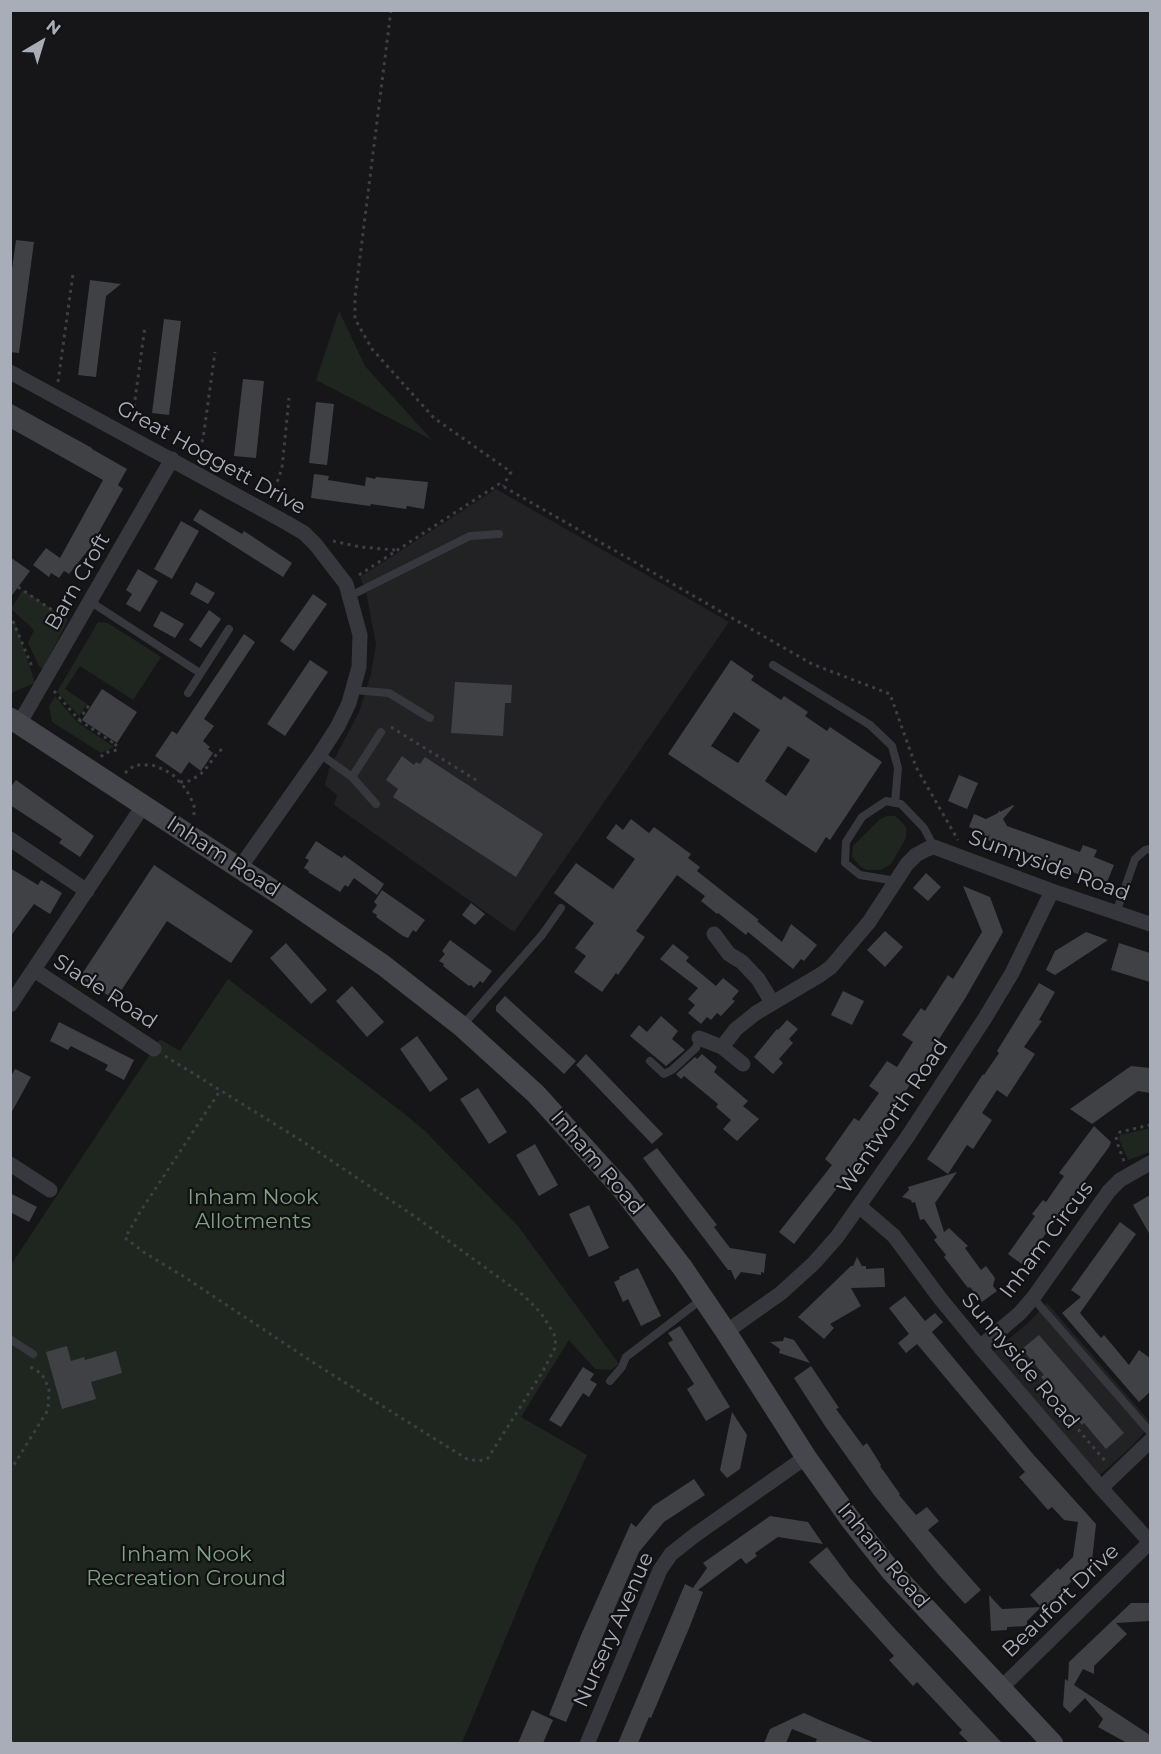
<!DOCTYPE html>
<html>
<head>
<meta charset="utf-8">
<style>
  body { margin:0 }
  #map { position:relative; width:1161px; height:1754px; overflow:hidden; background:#161618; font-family:Montserrat,sans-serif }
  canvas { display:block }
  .frame { position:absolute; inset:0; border:12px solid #a8adb8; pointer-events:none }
  .north { position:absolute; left:12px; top:12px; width:60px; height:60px; -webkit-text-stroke:4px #111113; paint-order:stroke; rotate:38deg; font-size:16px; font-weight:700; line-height:24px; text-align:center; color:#a8adb8 }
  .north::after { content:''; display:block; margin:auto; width:21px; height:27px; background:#a8adb8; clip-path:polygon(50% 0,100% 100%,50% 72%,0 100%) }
</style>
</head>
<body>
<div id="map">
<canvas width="1161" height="1754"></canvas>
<div class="frame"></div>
<div class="north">N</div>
</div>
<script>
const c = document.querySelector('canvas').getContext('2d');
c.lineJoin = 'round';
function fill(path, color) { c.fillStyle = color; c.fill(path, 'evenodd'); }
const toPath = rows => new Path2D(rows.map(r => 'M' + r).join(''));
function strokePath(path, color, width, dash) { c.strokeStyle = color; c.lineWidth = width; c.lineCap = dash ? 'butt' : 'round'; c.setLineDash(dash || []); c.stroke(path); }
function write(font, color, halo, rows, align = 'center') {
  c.font = font + ' Montserrat,sans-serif'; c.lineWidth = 4.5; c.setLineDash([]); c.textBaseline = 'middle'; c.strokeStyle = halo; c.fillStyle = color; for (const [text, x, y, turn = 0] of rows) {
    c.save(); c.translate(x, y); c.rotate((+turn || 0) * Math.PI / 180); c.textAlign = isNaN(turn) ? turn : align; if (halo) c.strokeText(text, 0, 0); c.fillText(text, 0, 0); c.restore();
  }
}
fill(toPath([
  [496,489,729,622,514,932,334,805,337,795,325,785,329,769,359,712,371,674,376,644,366,592,360,577],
  [1047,1303,1150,1422,1150,1426,1132,1446,1099,1476,991,1354,1029,1322]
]), '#222225');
fill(toPath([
  [339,311,365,366,432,440,316,380],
  [23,590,68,620,43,669,39,666,28,643,34,630,11,609],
  [10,619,15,622,35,683,11,693],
  [98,622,108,623,161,657,133,700,80,666,65,689,87,704,79,716,57,692],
  [55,696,77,722,114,747,101,753,52,722,49,706],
  [887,816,895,816,901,821,906,827,906,838,891,864,880,870,867,870,861,867,852,857,853,846,880,819],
  [228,979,406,1115,425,1131,518,1226,619,1364,611,1370,595,1369,569,1340,521,1417,587,1455,536,1565,462,1743,11,1743,11,1265,160,1039,180,1051],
  [1150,1128,1150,1152,1128,1160,1119,1139,1120,1135]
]), '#1e261f');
fill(toPath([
  [16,240,34,242,19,353,10,352,10,283],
  [90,280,121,284,106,296,96,377,78,375],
  [164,319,181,321,169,415,152,413],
  [243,379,264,381,256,458,234,456],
  [316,402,334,404,327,465,309,463],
  [10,403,92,448,92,449,127,469,118,485,123,489,90,548,69,574,64,571,59,578,51,573,49,577,33,565,46,548,60,558,103,480,10,428],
  [314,474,329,476,328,480,365,486,366,477,375,479,376,477,428,482,424,509,407,506,406,509,371,504,370,506,311,498],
  [200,509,242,534,244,531,292,563,283,577,193,520],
  [181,521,199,531,172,579,154,569],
  [10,557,30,571,10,598],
  [138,569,158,581,140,612,126,604,132,594,126,590],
  [196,582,215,593,208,604,190,594],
  [313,594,327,604,294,651,280,641],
  [209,610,221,619,201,648,189,640],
  [161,611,184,624,175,638,153,626],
  [244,634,255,642,204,719,214,726,203,741,210,747,208,749,213,753,201,771,189,762,181,774,155,756,172,731,177,734],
  [310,660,328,672,285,736,267,724],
  [731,660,754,676,751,680,781,700,784,696,808,712,805,716,827,731,830,727,882,762,830,840,826,837,816,853,668,754],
  [734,712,760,730,738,763,711,746],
  [788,746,810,760,786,796,765,781],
  [455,682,512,685,511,703,505,703,503,736,451,733],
  [102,689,137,712,117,743,82,720],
  [402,756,414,765,416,762,420,764,425,757,543,834,516,877,393,797,398,789,386,780],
  [959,775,978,783,967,809,948,801],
  [16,780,94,836,80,857,59,843,62,839,10,805,10,788],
  [1013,805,1014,806,1003,819,1007,826,1080,852,1083,845,1097,850,1094,857,1114,865,1107,882,1081,872,1080,875,1062,868,1025,851,987,840,990,834,986,838,976,834,977,830,969,827,974,814,986,819,998,813,999,810,1000,812],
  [631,819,649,833,654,827,691,854,688,858,700,867,697,871,759,920,757,921,782,942,791,924,817,945,804,961,801,959,793,969,748,932,746,935,718,913,717,914,701,901,705,896,677,875,636,931,645,937,618,975,616,973,602,992,574,972,586,956,575,948,594,923,554,893,576,863,613,889,635,859,606,838,616,824,623,830],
  [316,841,342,858,344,855,384,884,377,895,354,878,348,887,345,885,340,892,308,872,309,871,304,868,309,860,305,858],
  [154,865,253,931,231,963,167,921,115,1000,80,977],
  [10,868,38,885,41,880,62,893,50,914,34,904,10,937],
  [926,873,941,887,928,901,913,888],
  [963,886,990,897,1003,932,966,997,897,1105,845,1178,794,1244,779,1232,832,1165,825,1159,854,1118,859,1121,879,1093,869,1086,887,1061,897,1067,913,1042,902,1035,921,1008,925,1011,948,975,953,979,982,932],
  [382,890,425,920,416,932,413,930,408,938,403,936,376,917,377,915,372,912,377,905,374,902],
  [471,903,485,914,475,925,462,915],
  [885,931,903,947,885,967,867,950],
  [1086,932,1108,940,1055,975,1046,970,1055,951],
  [450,940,492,971,483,983,480,981,474,988,471,985,469,986,443,966,444,964,439,961,445,954,442,951],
  [286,943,327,990,311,1004,270,958],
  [1119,943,1150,953,1150,982,1111,970],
  [673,944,689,957,686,961,716,986,723,978,739,991,732,999,735,1001,721,1016,717,1013,711,1020,707,1017,701,1024,688,1013,695,1005,688,999,698,988,660,959],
  [1039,983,1055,992,1039,1020,1042,1021,1024,1047,1035,1054,1007,1097,997,1090,982,1113,992,1120,973,1149,967,1145,948,1174,927,1159,983,1074,984,1075,999,1053,997,1051],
  [352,986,384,1022,367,1037,336,1001],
  [843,991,864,1001,852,1025,831,1015],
  [505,996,576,1061,564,1074,496,1011,496,1006],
  [661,1016,678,1031,672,1039,685,1050,666,1066,630,1036,639,1025,647,1032],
  [787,1020,798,1029,789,1039,793,1043,779,1059,783,1063,773,1074,754,1057,777,1029,778,1030],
  [59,1022,134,1060,124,1080,105,1070,108,1065,71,1046,68,1050,50,1041],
  [417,1036,448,1079,430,1092,400,1049],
  [586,1054,663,1134,652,1144,576,1065],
  [702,1054,717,1067,714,1072,748,1101,743,1106,759,1119,737,1141,723,1129,731,1120,716,1107,718,1104,684,1076,681,1079,676,1074,695,1057,697,1059],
  [1131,1066,1150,1068,1150,1093,1138,1091,1092,1124,1070,1109],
  [15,1069,31,1077,10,1115,10,1078],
  [478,1088,507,1132,489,1144,460,1099],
  [1094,1126,1111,1142,1109,1147,1023,1265,1008,1254,1035,1216,1032,1214,1043,1200,1046,1202,1064,1176,1059,1173],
  [535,1144,558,1185,539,1196,516,1155],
  [657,1148,717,1225,714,1227,730,1248,766,1254,764,1273,761,1272,761,1275,741,1272,735,1280,731,1270,728,1270,643,1158],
  [957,1172,935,1203,944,1232,949,1228,968,1246,965,1248,981,1270,986,1266,995,1278,993,1286,997,1291,982,1302,970,1287,968,1288,944,1257,946,1255,934,1240,937,1237,924,1219,920,1220,915,1202,912,1203,911,1200,902,1197,909,1190,908,1187],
  [10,1193,37,1207,29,1222,10,1212],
  [1150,1195,1150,1235,1133,1205],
  [589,1205,609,1248,589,1257,569,1214],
  [1120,1222,1136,1234,1080,1313,1101,1338,1104,1335,1129,1365,1139,1350,1150,1358,1150,1392,1139,1402,1062,1313,1081,1297,1071,1290],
  [857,1257,862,1266,866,1266,866,1269,884,1268,885,1287,851,1288,861,1306,830,1324,834,1328,824,1339,798,1317,851,1266,853,1266],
  [638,1268,661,1316,641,1326,628,1299,623,1302,614,1282,620,1279,619,1277],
  [905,1296,925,1321,935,1313,943,1322,932,1332,1032,1453,1096,1524,1092,1561,1046,1607,1044,1604,1041,1607,1030,1595,1058,1568,1060,1570,1073,1557,1078,1522,1064,1520,1052,1507,1048,1510,1019,1477,1025,1472,917,1344,906,1353,898,1343,909,1334,889,1308],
  [680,1326,730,1407,706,1421,687,1389,694,1384,668,1343,673,1340,668,1333],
  [1039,1335,1124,1433,1106,1449,1084,1423,1082,1425,1041,1377,1044,1375,1022,1349],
  [784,1337,794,1340,810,1363,779,1353,780,1349,770,1342,783,1341],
  [67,1346,71,1361,84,1357,85,1360,116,1351,122,1373,91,1382,96,1399,62,1409,46,1352],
  [811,1366,839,1408,836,1409,863,1446,867,1443,881,1465,880,1466,900,1494,899,1495,916,1515,927,1507,939,1521,928,1530,981,1590,965,1604,938,1574,874,1495,825,1426,794,1378],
  [583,1367,594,1374,590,1380,597,1384,589,1397,583,1393,561,1427,549,1420],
  [732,1412,747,1435,740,1469,727,1478,720,1470],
  [694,1479,705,1495,664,1522,639,1552,566,1722,549,1715,581,1635,631,1523,636,1527,653,1506],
  [770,1516,808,1522,823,1544,778,1537,755,1553,757,1556,746,1564,741,1558,698,1590,703,1592,690,1626,651,1718,649,1717,638,1743,618,1743,685,1584,693,1588,707,1568,703,1563],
  [827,1547,850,1578,895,1629,1002,1743,969,1743,959,1733,962,1730,917,1682,913,1686,889,1660,894,1656,809,1562],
  [989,1595,1002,1609,1041,1607,1027,1621,1027,1626,1007,1627,1007,1630,991,1631],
  [1131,1603,1150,1603,1150,1621,1116,1623,1127,1634,1094,1666,1094,1674,1083,1669,1074,1685,1150,1735,1150,1743,1127,1743,1098,1727,1103,1719,1085,1698,1070,1713,1063,1706,1065,1679,1068,1681,1069,1662],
  [532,1710,553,1720,543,1743,518,1743],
  [804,1713,824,1722,875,1743,815,1743,817,1739,792,1729,786,1743,764,1743,770,1729]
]), '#404145');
strokePath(toPath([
  [391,10,355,297,355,319,372,349,434,418,511,472,503,486],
  [58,382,73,274],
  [132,422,145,326],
  [196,456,203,439,215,352],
  [270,495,278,480,282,468,289,398],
  [333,541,360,547,395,550],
  [359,575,499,484,812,664,890,694,916,767,958,840],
  [18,587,64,618],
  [10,614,33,669],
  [54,691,79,720,89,705],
  [79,720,112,742,116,736],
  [391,727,476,780],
  [101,757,104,753,117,750,117,746,112,742],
  [125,773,135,765,152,765,165,770,174,776,186,789,194,805,194,815],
  [180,782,189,781,198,776,204,771,219,751,225,748],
  [165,1056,302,1141,417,1218,523,1295,541,1313,554,1334,556,1346,543,1371,488,1458,479,1461,467,1459,317,1365,183,1276,145,1253,125,1238,140,1212,220,1091],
  [1124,1161,1116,1140,1117,1136,1120,1132,1150,1125],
  [1005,1344,1106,1462],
  [10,1471,48,1410,49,1389,42,1374,29,1366],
  [10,1505,10,1527],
  [10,1741,16,1744]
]), '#3d3f44', 3, [3, 4.5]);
strokePath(toPath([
  [350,596,470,536,499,534],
  [91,602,200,673],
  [773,665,870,725,892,746,898,768,895,803],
  [353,690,389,693,430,718],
  [188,693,229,629],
  [320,754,352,777,376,804],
  [352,777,381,732],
  [896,881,860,875,845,863,846,842,862,817,886,801,901,804,924,828,934,847],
  [1116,913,1135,859,1145,850,1150,849],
  [462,1026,542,935,561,908],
  [650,1061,664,1074,672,1070,696,1048,699,1038],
  [1033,1298,1150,1432],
  [10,1339,33,1354],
  [610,1381,622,1367,626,1357,702,1299]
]), '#37383d', 8);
strokePath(toPath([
  [10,372,287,523,304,533,316,545,346,584,360,635,359,667,349,703,338,726,320,754,239,869],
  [19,724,172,459],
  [10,839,87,891],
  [714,934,729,954,742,962,758,979,772,1002],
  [34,970,154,1049],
  [10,1005,143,806],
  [699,1038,722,1047,743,1064],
  [722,1047,736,1029,756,1013,820,975,831,967,869,922,907,864,916,855,927,849,934,847,1052,891,1150,924],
  [10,1164,50,1190],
  [859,1206,894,1236,939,1297,980,1347,1101,1488,1150,1542,1000,1689],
  [726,1332,781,1293,814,1263,837,1237,908,1136,985,1018,1012,973,1052,891],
  [980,1347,1020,1313,1033,1298,1109,1191,1120,1180,1150,1163],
  [1101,1488,1150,1441],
  [587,1744,660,1570,671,1554,695,1535,806,1457]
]), '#37383d', 15);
strokePath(toPath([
  [10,718,285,898,383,965,461,1026,536,1094,622,1189,682,1267,726,1332,806,1457,850,1519,891,1571,1053,1744]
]), '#45474d', 21);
write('21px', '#a8adb8', '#111113', [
  ["Great Hoggett Drive",211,458,29],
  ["Barn Croft",78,582,-60],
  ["Inham Road",223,857,33],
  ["Sunnyside Road",1049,866,20],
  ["Slade Road",105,992,33],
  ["Wentworth Road",893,1117,-56],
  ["Inham Road",597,1163,49],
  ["Inham Circus",1047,1240,-53],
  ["Sunnyside Road",1020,1361,50],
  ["Inham Road",883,1556,50],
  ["Beaufort Drive",1061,1601,-44],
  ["Nursery Avenue",614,1630,-66]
]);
write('21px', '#7fa381', '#111113', [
  ["Inham Nook",253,1198],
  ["Allotments",253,1222],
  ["Inham Nook",186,1555],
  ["Recreation Ground",186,1579]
]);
</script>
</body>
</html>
